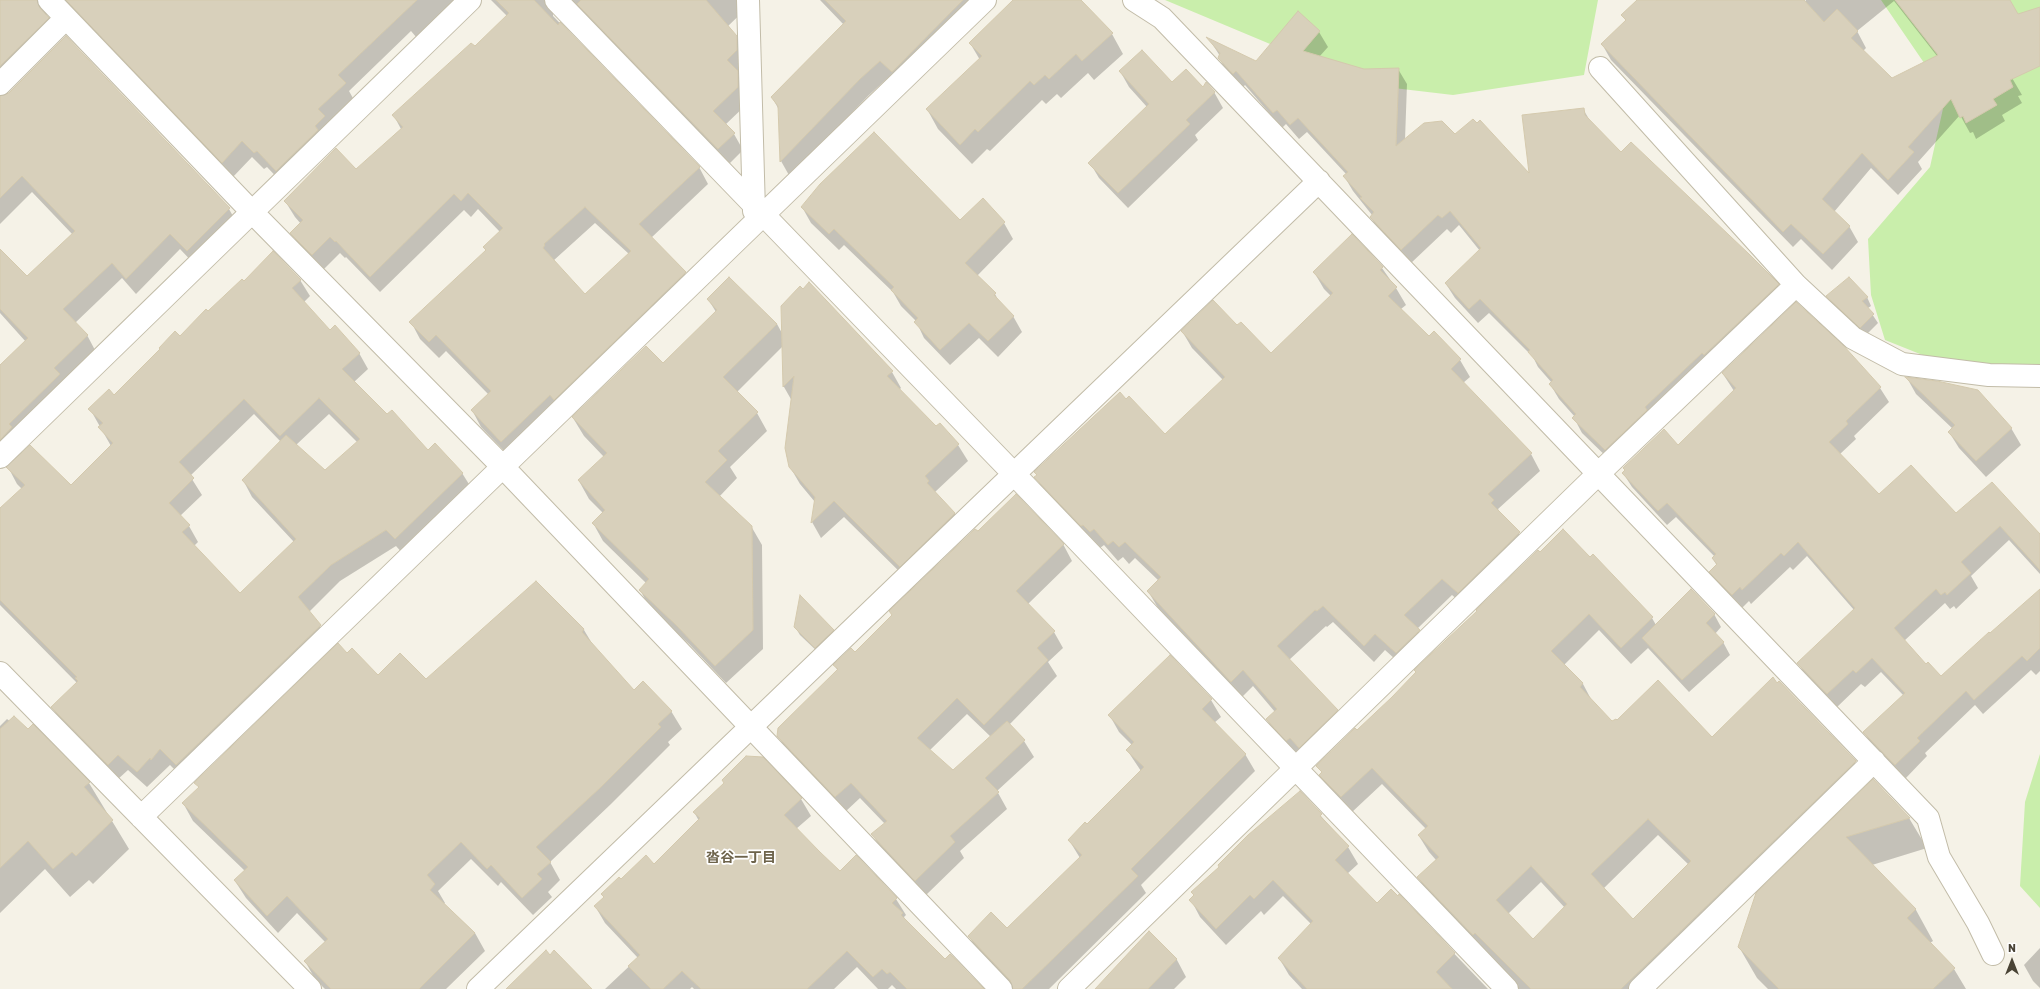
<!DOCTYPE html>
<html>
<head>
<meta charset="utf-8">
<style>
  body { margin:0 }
  #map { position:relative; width:2040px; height:989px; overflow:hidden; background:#f5f2e7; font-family:Rubik,sans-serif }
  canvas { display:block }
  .north { position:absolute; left:1992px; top:941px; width:40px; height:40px; -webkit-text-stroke:3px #fff; paint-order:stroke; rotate:0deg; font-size:11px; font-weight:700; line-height:16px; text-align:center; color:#494335 }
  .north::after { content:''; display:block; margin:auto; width:14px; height:18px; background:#494335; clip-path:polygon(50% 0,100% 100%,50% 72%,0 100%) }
</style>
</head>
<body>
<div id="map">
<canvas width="2040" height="989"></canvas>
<div class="north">N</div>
</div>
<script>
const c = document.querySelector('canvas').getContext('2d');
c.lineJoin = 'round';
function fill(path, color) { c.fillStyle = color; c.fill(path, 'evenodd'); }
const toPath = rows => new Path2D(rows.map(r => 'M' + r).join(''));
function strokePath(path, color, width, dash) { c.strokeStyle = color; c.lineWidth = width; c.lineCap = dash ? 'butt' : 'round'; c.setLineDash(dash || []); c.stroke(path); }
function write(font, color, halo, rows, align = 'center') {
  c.font = font + ' Rubik,"Noto Sans JP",sans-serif'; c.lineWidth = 3.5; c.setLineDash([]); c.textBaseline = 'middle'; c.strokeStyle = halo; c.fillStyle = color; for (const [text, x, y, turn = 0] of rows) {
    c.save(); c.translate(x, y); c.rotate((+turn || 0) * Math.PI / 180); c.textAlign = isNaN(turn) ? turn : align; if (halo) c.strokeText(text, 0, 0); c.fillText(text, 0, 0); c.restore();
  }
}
fill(toPath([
  [1165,0,1598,0,1584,75,1453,95,1368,85],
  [1881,0,2040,0,2040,386,1930,358,1885,340,1871,295,1868,239,1930,167,1946,95],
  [2040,754,2040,908,2020,886,2025,802]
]), '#c9eeab');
fill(toPath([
  [0,0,467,0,422,44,411,31,349,91,354,100,286,187,267,167,264,169,252,157,232,178,50,7,46,16,57,35,0,92],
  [491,0,748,0,751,4,727,27,736,36,746,53,746,67,738,75,747,89,747,104,725,125,734,134,743,150,728,165,557,7,553,13,553,16,699,167,708,184,651,238,685,273,694,290,511,458,481,427,472,410,488,394,446,351,439,358,420,339,411,322,486,251,484,247,500,232,478,209,471,217,464,210,380,292,346,257,345,258,340,253,322,271,301,250,292,233,301,224,295,217,285,201,356,170,401,129,394,116,475,48,507,16],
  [595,223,629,254,585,295,553,261],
  [820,0,973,0,895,82,890,76,869,95,790,177,781,161,779,110,772,97,844,25],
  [1015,0,1080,0,1112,34,1123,54,1094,80,1088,73,1061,98,1057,94,1046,104,1042,100,990,151,987,149,972,164,938,129,927,109,980,60,970,43],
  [1638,0,1790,0,1801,11,1806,0,2009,0,2008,71,2022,95,2018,96,2022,103,2002,115,2005,121,1976,139,1973,132,1970,133,1960,115,1918,162,1922,169,1898,195,1871,168,1834,212,1849,226,1858,242,1832,270,1801,239,1793,247,1611,60,1602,44,1626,21,1622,15],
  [1894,1,1937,56,1891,79,1863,51,1866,48,1857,31],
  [1319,32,1328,47,1319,57,1363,70,1398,69,1407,84,1405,140,1455,136,1530,176,1583,109,1592,124,1621,153,1778,285,1786,300,1614,464,1582,433,1574,418,1575,417,1559,399,1550,384,1552,383,1538,367,1533,357,1489,313,1478,323,1455,298,1446,284,1480,251,1459,225,1451,233,1447,229,1410,264,1379,232,1371,217,1372,215,1353,191,1344,176,1346,174,1307,132,1299,139,1286,124,1282,128,1245,85,1242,88,1228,73,1219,58,1220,56,1209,39,1256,62],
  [1120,71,1172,84,1204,88,1214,92,1223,108,1195,135,1198,140,1128,208,1099,178,1090,163,1147,107,1129,87],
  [0,97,229,209,238,225,197,267,180,249,136,294,122,278,75,323,87,335,96,352,0,466,0,367,26,342,0,313,0,250,27,278,73,235,32,192,0,224],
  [802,207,960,222,1004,223,1013,239,977,276,995,294,1001,305,1013,316,1022,332,998,357,979,338,950,365,924,338,916,321,901,306,893,292,844,245,839,250,811,223],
  [1352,236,1382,268,1396,288,1406,305,1401,309,1429,337,1434,332,1460,360,1470,377,1463,383,1531,454,1540,471,1498,509,1502,516,1519,533,1529,550,1468,609,1452,595,1417,629,1428,648,1406,669,1385,650,1374,662,1333,622,1327,627,1326,626,1289,660,1337,711,1346,727,1297,757,1277,736,1267,720,1275,712,1253,686,1241,698,1158,608,1148,591,1159,581,1135,558,1129,564,1123,557,1118,561,1104,545,1100,548,1093,541,1091,542,1045,494,1036,477,1165,436,1223,380,1192,348,1182,331,1237,327,1271,354,1331,296,1324,289,1314,272],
  [300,280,310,296,304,302,330,332,359,353,368,369,354,382,387,416,428,451,462,473,472,489,404,555,396,546,340,581,309,612,320,626,330,642,186,781,170,765,147,787,128,770,117,780,62,723,52,707,77,683,0,605,0,510,22,489,17,484,8,467,71,487,111,446,90,409,114,396,244,282],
  [254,414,281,442,243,480,252,497,294,542,240,595,194,546,198,542,189,526,180,516,202,495,190,476],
  [329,414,358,443,325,472,296,445],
  [1828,296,1867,297,1871,306,1868,308,1878,323,1866,335,1832,304],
  [708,299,777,324,783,335,892,372,901,388,899,390,936,427,958,445,968,461,935,492,955,514,964,530,910,582,844,517,821,538,812,522,815,502,800,484,790,467,786,454,792,401,784,387,783,346,737,392,757,413,767,431,730,467,737,478,719,497,751,526,762,545,763,649,726,683,689,644,650,608,640,590,646,583,603,541,593,523,603,513,589,499,579,481,604,457,584,436,573,418,663,364,716,312],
  [1723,374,1880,388,1889,402,1854,436,1856,439,1839,455,1878,496,2040,535,2040,574,2009,540,1971,576,1978,588,1956,609,1954,606,1950,609,1945,603,1904,641,1926,665,1941,678,2040,590,2040,671,2036,675,2031,670,1983,714,1975,705,1925,753,1927,756,1904,780,1873,747,1864,732,1904,696,1881,672,1865,687,1861,684,1836,708,1807,678,1799,664,1854,610,1807,556,1793,570,1790,567,1751,604,1749,601,1741,609,1719,586,1711,572,1717,566,1713,559,1715,557,1676,517,1667,525,1632,487,1623,473,1678,446,1734,391],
  [1907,378,2011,428,2021,445,1986,477,1959,448,1949,432,1953,429,1916,394],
  [978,533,1063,544,1072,561,1028,604,1054,632,1063,648,1048,662,1057,676,1009,725,1024,741,1034,757,997,791,1007,809,960,851,964,858,925,896,882,851,873,835,885,824,860,798,845,812,788,752,778,736,838,671,834,665,855,653],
  [967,714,991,737,953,771,929,751],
  [1540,554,1590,558,1652,618,1656,625,1714,614,1721,627,1715,634,1723,642,1730,655,1689,692,1648,648,1631,664,1599,630,1564,665,1583,684,1592,701,1612,723,1855,762,1865,778,1647,989,1519,989,1428,894,1418,877,1436,860,1429,852,1419,836,1426,829,1382,784,1351,813,1330,792,1320,775,1322,773,1318,766,1357,732],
  [1658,835,1689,865,1633,920,1603,889],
  [1541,882,1565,908,1533,940,1508,914],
  [536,582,584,630,593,645,634,691,671,711,682,729,668,742,670,745,611,804,550,862,560,880,548,892,552,897,533,915,501,882,498,886,471,859,438,891,445,903,444,904,475,933,485,951,446,989,325,989,315,979,305,961,325,942,297,913,278,933,246,898,235,881,245,871,193,821,183,803,199,788,196,783,347,654,378,676,426,681],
  [795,627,833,630,838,639,821,655,800,635],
  [1170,656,1211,700,1221,717,1214,723,1245,754,1255,771,1141,885,1146,893,1049,989,1013,989,979,953,969,936,1007,929,1080,858,1069,840,1087,825,1141,771,1127,750,1132,745,1119,732,1110,716],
  [7,719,89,783,129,849,93,884,89,880,70,897,45,869,0,913,0,726],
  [1873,780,1909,818,1927,848,1872,865,1916,910,1933,941,1930,943,1954,969,1966,989,1768,989,1757,978,1739,947],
  [1300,792,1348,847,1358,864,1347,874,1377,904,1399,896,1488,989,1302,989,1289,975,1279,958,1311,924,1283,896,1264,915,1261,911,1226,945,1200,917,1191,900],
  [801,799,811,816,796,829,840,873,896,899,906,915,904,917,907,923,945,961,984,989,896,989,892,985,888,989,878,989,857,967,834,989,694,989,692,987,690,989,605,989,638,958,605,923,595,906,604,898,602,894,621,880,654,865,699,821,694,812],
  [1149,933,1177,960,1186,977,1174,989,1096,989],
  [2040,948,2040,988,2033,981,2024,965]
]), '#0003');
const building = toPath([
  [0,0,37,0,40,8,49,18,0,66,0,0],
  [66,0,417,0,338,75,346,83,318,109,325,116,315,126,318,130,276,171,257,151,254,153,242,141,222,163,66,0],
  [496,0,534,0,558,25,560,22,700,167,639,224,686,272,554,400,550,395,501,442,471,410,491,391,436,335,429,342,409,322,486,250,483,247,503,228,468,193,461,201,454,194,370,277,336,241,335,242,330,237,312,255,290,233,303,220,284,201,336,148,356,169,403,127,392,115,471,43,475,46,509,13,496,0],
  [585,207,631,251,585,294,543,248,545,245,544,244,585,207],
  [581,0,706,0,737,36,737,50,727,60,738,71,738,87,713,111,735,133,718,149,577,4,581,0],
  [825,0,963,0,892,72,880,61,860,79,780,162,778,106,771,97,846,21,825,0],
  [1013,0,1081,0,1113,33,1082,61,1076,54,1049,79,1045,75,1034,85,1030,81,978,132,975,129,960,145,926,109,982,56,969,43,1013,0],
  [1637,0,1804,0,1824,22,1837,9,1858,31,1851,38,1892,78,1938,55,1895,0,2010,0,2018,14,2040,7,2040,66,2010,80,2013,87,1993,99,1997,105,1966,123,1963,116,1960,118,1951,99,1908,147,1914,152,1888,180,1862,153,1822,199,1850,226,1823,254,1791,224,1783,232,1601,44,1626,20,1621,15,1637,0],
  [1298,11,1320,31,1303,51,1364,69,1399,68,1396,146,1424,123,1442,121,1455,134,1473,119,1477,123,1480,120,1529,173,1522,115,1584,108,1585,115,1621,152,1631,142,1749,254,1779,284,1704,355,1702,353,1645,407,1647,410,1605,450,1572,418,1576,414,1549,384,1553,380,1528,352,1530,350,1480,299,1469,309,1445,283,1481,248,1450,211,1442,218,1438,215,1401,250,1370,217,1374,212,1360,198,1362,197,1343,176,1348,172,1298,118,1290,125,1277,110,1273,113,1236,71,1233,74,1218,58,1220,53,1206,37,1256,61,1298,11],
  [66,36,230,208,187,251,170,234,126,279,112,263,63,309,88,335,54,368,60,374,9,424,12,427,0,440,0,365,28,338,0,309,0,249,27,276,75,231,22,176,0,198,0,96,9,93,66,36],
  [1142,50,1172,82,1186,69,1203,87,1206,82,1215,92,1186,120,1190,124,1118,193,1088,163,1149,104,1119,71,1142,50],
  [874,132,960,220,983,198,1005,222,965,263,996,293,994,295,1014,316,988,341,969,323,940,350,914,322,918,318,891,290,894,287,834,229,829,234,801,207,820,184,874,132],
  [1352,234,1383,267,1380,270,1397,287,1388,296,1429,336,1434,331,1461,359,1451,369,1532,453,1488,494,1494,500,1491,503,1520,532,1458,593,1442,579,1404,615,1420,630,1396,653,1375,634,1364,646,1323,606,1317,611,1315,610,1277,646,1338,710,1299,748,1290,738,1286,741,1266,719,1277,709,1243,670,1231,682,1147,591,1161,577,1125,542,1119,547,1113,541,1108,545,1094,529,1090,532,1083,525,1081,526,1034,477,1037,475,1034,472,1120,392,1126,399,1129,396,1165,434,1225,377,1181,331,1213,300,1237,325,1241,322,1271,353,1333,293,1313,272,1352,234],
  [273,251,301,280,292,288,330,330,335,325,360,353,342,369,387,414,392,410,428,450,435,443,463,473,395,539,386,530,331,565,298,597,321,625,176,765,160,749,151,760,150,758,137,772,118,755,108,765,51,707,78,681,75,678,77,677,0,600,0,508,25,485,6,467,30,445,71,485,113,443,98,427,103,423,88,409,109,389,114,395,160,349,159,348,175,331,180,336,206,309,208,311,242,279,244,281,273,251],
  [319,398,360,439,325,470,286,435,242,480,296,539,240,593,182,532,190,525,169,503,194,478,179,462,244,399,280,436,319,398],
  [729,277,777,324,723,377,758,412,718,451,727,460,705,482,752,526,753,630,715,666,677,626,639,590,649,579,592,523,605,510,578,480,607,453,572,417,646,346,663,363,717,310,707,299,729,277],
  [1849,277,1868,297,1862,301,1874,314,1860,328,1826,296,1849,277],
  [809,282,893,371,887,376,936,426,940,423,959,444,925,476,929,481,927,483,955,513,900,567,834,501,811,523,815,497,789,467,785,448,794,376,783,387,781,306,800,286,803,289,809,282],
  [1796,302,1843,345,1881,387,1846,421,1848,424,1829,442,1879,494,1911,465,1956,513,1992,482,2040,534,2040,570,2000,526,1961,562,1971,573,1947,595,1945,592,1941,595,1936,589,1894,628,1926,664,1928,662,1941,676,1989,632,1990,633,2040,589,2040,648,2027,661,2022,656,1974,700,1966,691,1917,738,1920,741,1895,765,1863,732,1905,693,1872,658,1856,673,1853,670,1827,694,1797,663,1855,608,1798,542,1784,556,1781,553,1742,590,1740,587,1732,595,1709,572,1717,564,1712,558,1716,554,1667,503,1658,511,1622,473,1625,470,1623,468,1664,429,1678,445,1736,388,1722,373,1796,302],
  [1905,377,1937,381,1978,390,2012,428,1976,461,1948,432,1955,425,1905,377],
  [1016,494,1064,544,1016,591,1055,631,1037,648,1048,660,984,725,957,698,917,738,953,770,1007,721,1025,740,985,778,999,792,950,836,955,842,915,881,871,834,887,821,851,783,835,797,777,736,778,728,838,669,833,665,851,648,855,652,892,615,889,611,975,529,978,531,1016,494],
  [1563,529,1590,557,1593,554,1653,617,1621,648,1589,614,1551,651,1583,683,1580,687,1612,721,1616,719,1617,720,1658,680,1712,737,1773,677,1777,683,1779,681,1856,761,1621,989,1531,989,1475,933,1473,935,1417,877,1439,857,1418,835,1428,826,1372,768,1341,797,1319,775,1322,772,1316,766,1355,728,1357,730,1392,697,1416,672,1414,670,1477,611,1476,610,1538,550,1540,552,1563,529],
  [1648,819,1691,861,1633,919,1591,874,1648,819],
  [1531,866,1567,904,1533,939,1496,900,1531,866],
  [536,581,584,629,582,632,634,690,643,681,672,711,658,724,661,727,601,787,536,847,551,862,537,874,542,879,522,898,491,865,487,869,461,842,427,875,435,884,430,890,475,933,419,989,331,989,304,961,328,939,287,896,267,916,234,880,248,867,182,803,199,787,194,783,338,643,347,653,352,648,378,675,400,653,426,679,536,581],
  [1691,589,1715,614,1706,623,1724,642,1682,680,1642,638,1691,589],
  [800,595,834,630,815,648,794,627,800,595],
  [1170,655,1212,699,1202,709,1246,754,1131,869,1138,876,1022,989,1013,989,1010,980,968,936,991,912,1007,928,1082,855,1068,840,1085,822,1087,824,1144,767,1126,750,1134,742,1108,715,1170,655],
  [14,716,28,729,33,724,90,782,84,787,113,820,76,856,72,852,53,869,28,841,0,868,0,729,14,716],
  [746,756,763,757,802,798,784,815,820,852,840,871,856,855,897,898,892,903,903,913,901,915,945,959,950,954,984,989,907,989,890,972,887,974,882,969,873,977,847,951,807,989,701,989,682,971,663,989,651,989,628,966,640,955,594,906,604,897,601,894,619,877,621,879,646,855,654,864,700,818,693,812,724,783,722,780,746,756],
  [1873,779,1910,818,1846,837,1916,909,1907,918,1955,968,1933,989,1779,989,1738,947,1756,893,1873,779],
  [1300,791,1322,814,1320,816,1349,846,1335,860,1377,903,1391,889,1398,896,1399,894,1455,953,1436,972,1452,989,1307,989,1278,958,1313,921,1273,880,1254,899,1250,895,1216,929,1189,900,1194,895,1191,892,1219,867,1218,865,1248,835,1300,791],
  [1149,931,1177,959,1148,989,1095,989,1149,931],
  [546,950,550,955,554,950,592,989,506,989,546,950]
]);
fill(building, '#d8d0bb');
strokePath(building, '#d4c9ad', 1);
const minor = toPath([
  [49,0,252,212,503,467,1001,989],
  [556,0,1014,474,1507,989],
  [748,0,754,211],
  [1134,0,1162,18,1928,818,1939,857,1978,923,1993,954],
  [1600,68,1796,285,1853,338,1902,364,1989,375,2040,376],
  [0,84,66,18],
  [0,457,470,0],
  [0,673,310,989],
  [141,817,985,0],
  [478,989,1319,181],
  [1069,989,1598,474,1796,285],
  [1640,989,1874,761]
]);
strokePath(minor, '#c2bca8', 24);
strokePath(minor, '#fff', 22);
write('bold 14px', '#6d634b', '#fff', [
  ["沓谷一丁目",741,858]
]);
</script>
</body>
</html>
